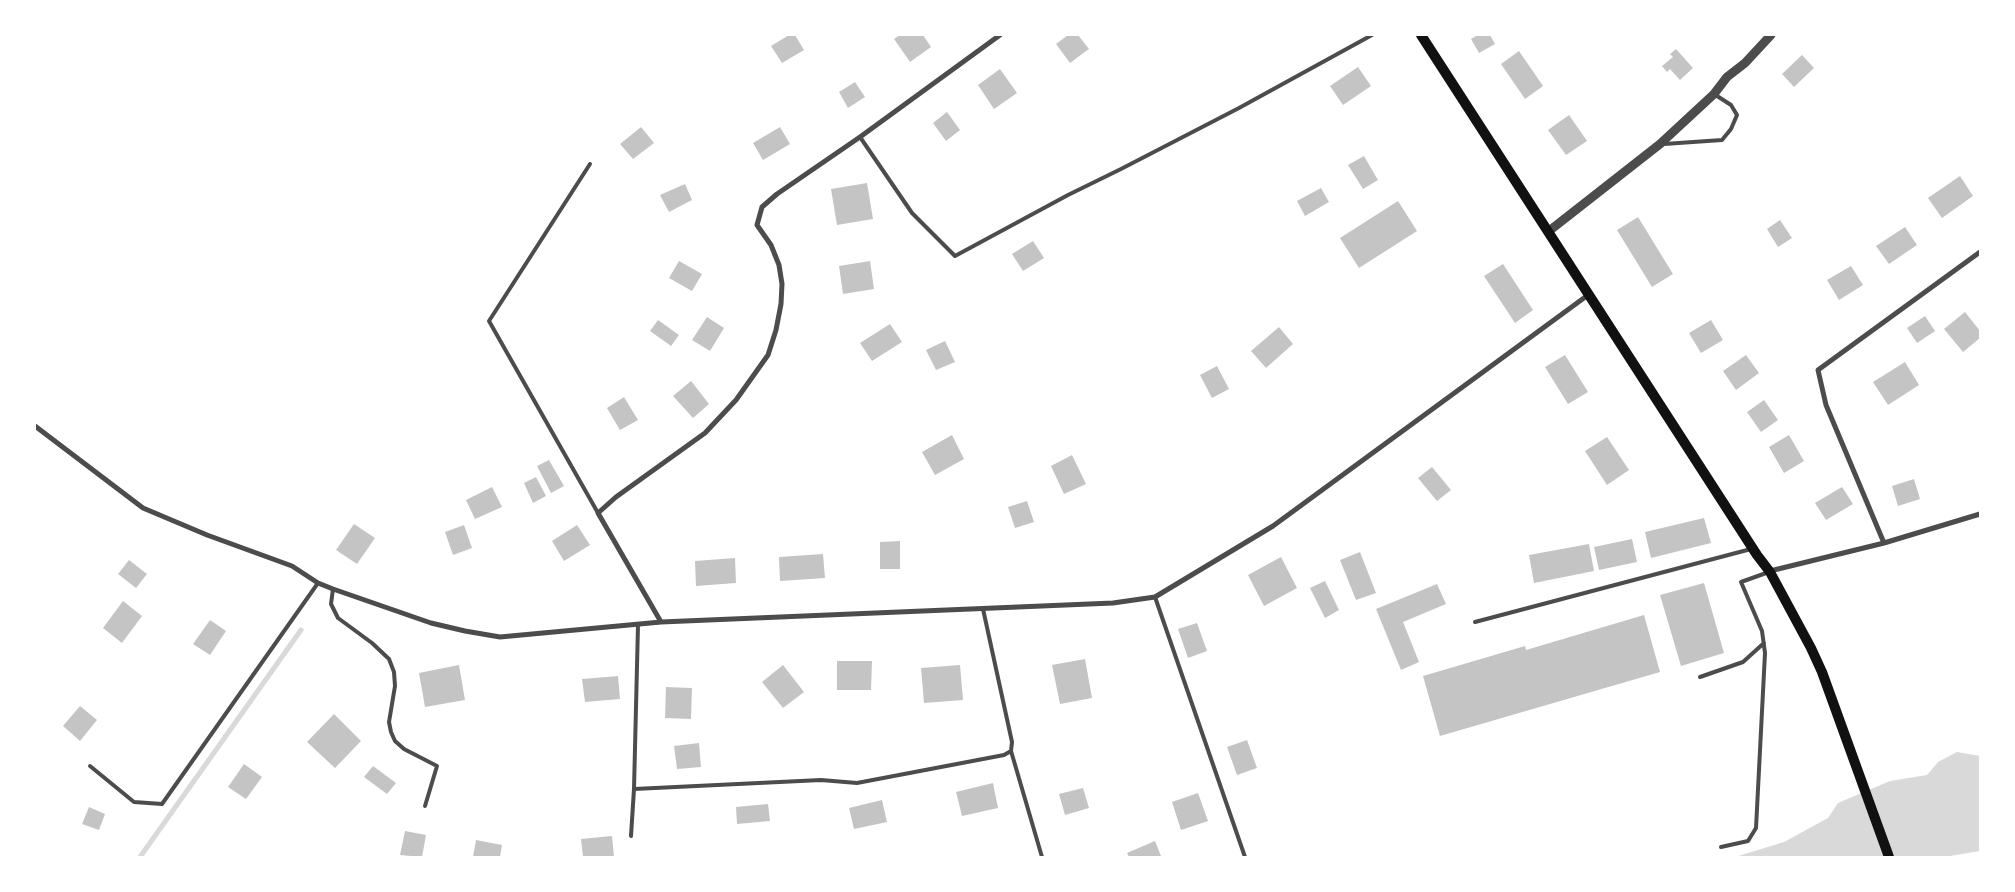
<!DOCTYPE html>
<html>
<head>
<meta charset="utf-8">
<style>
  body { margin:0 }
  #map { position:relative; width:2015px; height:892px; overflow:hidden; background:#fff; font-family:"Noto Serif",serif }
  canvas { display:block }
  .frame { position:absolute; inset:0; border:36px solid #fff; pointer-events:none }
</style>
</head>
<body>
<div id="map">
<canvas width="2015" height="892"></canvas>
<div class="frame"></div>
</div>
<script>
const c = document.querySelector('canvas').getContext('2d');
c.lineJoin = 'round';
function fill(path, color) { c.fillStyle = color; c.fill(path, 'evenodd'); }
const toPath = rows => new Path2D(rows.map(r => 'M' + r).join(''));
function strokePath(path, color, width, dash) { c.strokeStyle = color; c.lineWidth = width; c.lineCap = dash ? 'butt' : 'round'; c.setLineDash(dash || []); c.stroke(path); }
fill(toPath([
  [1957,752,1980,756,1980,851,1944,857,1735,857,1784,842,1828,818,1838,803,1890,781,1927,775,1938,762]
]), '#d9d9d9');
strokePath(toPath([
  [140,857,301,630]
]), '#d9d9d9', 5);
fill(toPath([
  [789,35,795,35,804,50,782,63,771,46],
  [900,35,923,35,931,47,910,62,894,39],
  [1068,35,1078,35,1089,49,1070,63,1056,44],
  [1478,35,1490,35,1495,44,1479,53,1471,39],
  [1676,49,1693,68,1680,80,1670,69,1667,72,1662,66,1673,57,1670,54],
  [1519,51,1543,86,1525,99,1501,64],
  [1802,55,1814,68,1794,87,1782,74],
  [1358,67,1371,86,1343,105,1330,86],
  [1000,69,1017,93,994,109,978,85],
  [855,82,865,97,848,108,839,92],
  [947,112,960,130,946,141,933,123],
  [1569,115,1587,141,1566,155,1548,130],
  [641,127,654,143,633,159,620,144],
  [780,127,790,144,763,160,753,143],
  [1364,156,1378,180,1363,189,1348,165],
  [1960,176,1973,196,1942,218,1928,198],
  [867,183,873,219,837,225,831,189],
  [685,184,692,200,669,212,660,195],
  [1321,188,1329,202,1305,216,1297,201],
  [1398,201,1417,231,1359,268,1340,238],
  [1638,217,1673,274,1652,287,1617,230],
  [1780,220,1792,238,1778,247,1767,229],
  [1905,227,1917,245,1889,264,1876,246],
  [1033,241,1044,258,1023,271,1012,254],
  [679,261,702,274,692,291,669,278],
  [870,261,874,289,843,294,839,266],
  [1503,264,1533,310,1515,323,1484,276],
  [1851,266,1863,285,1839,300,1827,280],
  [1965,312,1980,331,1980,338,1963,352,1944,329],
  [1925,316,1935,331,1917,343,1907,328],
  [707,317,724,328,710,351,692,340],
  [658,320,679,335,671,346,650,331],
  [1711,320,1723,340,1701,353,1689,333],
  [890,324,902,342,872,361,860,343],
  [1279,327,1293,344,1266,368,1251,351],
  [945,341,955,362,936,370,926,350],
  [1565,355,1588,392,1568,404,1545,367],
  [1746,355,1759,373,1736,390,1723,371],
  [1905,362,1919,385,1888,405,1873,382],
  [1217,366,1229,389,1212,398,1200,375],
  [691,381,709,404,693,418,673,396],
  [624,397,638,420,620,430,607,408],
  [1764,400,1778,420,1761,432,1747,412],
  [952,435,964,459,935,475,922,452],
  [1789,435,1804,461,1784,473,1769,447],
  [1607,437,1629,470,1607,485,1585,451],
  [1072,455,1086,484,1064,494,1051,466],
  [549,460,564,486,551,493,537,466],
  [1432,467,1451,490,1437,501,1418,478],
  [536,477,546,496,533,503,524,483],
  [1914,479,1920,499,1898,506,1892,486],
  [492,487,502,507,475,519,466,500],
  [1842,487,1853,504,1826,520,1815,503],
  [1027,501,1034,522,1015,528,1008,507],
  [1704,518,1711,543,1651,558,1645,532],
  [354,524,375,538,357,564,336,550],
  [464,525,472,548,453,555,445,532],
  [577,525,590,545,564,561,552,541],
  [1632,539,1637,562,1599,570,1594,547],
  [900,541,900,569,880,569,880,542],
  [1589,544,1594,571,1534,583,1529,555],
  [1360,552,1376,593,1356,600,1340,560],
  [823,554,825,578,780,581,779,557],
  [1281,557,1297,588,1264,606,1248,575],
  [735,558,736,583,696,586,695,561],
  [129,560,147,574,136,588,118,574],
  [1325,581,1339,610,1325,618,1310,588],
  [1704,583,1724,653,1681,666,1660,595],
  [1437,584,1446,604,1403,622,1419,662,1401,670,1376,609],
  [123,601,142,616,122,643,103,628],
  [1644,615,1660,672,1440,736,1423,676,1525,646,1526,650],
  [210,620,226,631,210,655,193,644],
  [1197,623,1207,651,1188,658,1178,629],
  [1085,659,1092,698,1060,704,1052,665],
  [837,661,872,661,871,690,837,690],
  [459,665,465,700,425,707,419,673],
  [783,665,804,692,783,708,762,682],
  [960,665,963,700,924,703,921,668],
  [618,676,620,699,585,702,582,679],
  [666,687,692,688,691,719,665,718],
  [80,706,97,720,80,741,63,726],
  [334,714,361,741,335,768,307,742],
  [1247,740,1257,768,1237,775,1227,747],
  [699,743,701,767,677,769,674,746],
  [244,764,262,777,246,799,228,787],
  [373,766,396,783,387,794,364,777],
  [993,783,998,808,962,816,956,792],
  [1083,788,1089,808,1065,815,1059,794],
  [1198,793,1208,821,1181,830,1172,802],
  [882,800,887,822,854,829,849,808],
  [768,804,770,821,737,824,736,807],
  [89,807,105,814,99,830,82,824],
  [405,831,426,835,422,857,400,855],
  [612,836,614,857,583,857,581,839],
  [476,840,502,845,500,857,473,857],
  [1155,841,1161,856,1129,857,1127,853]
]), '#c4c4c4');
strokePath(toPath([
  [860,137,912,213,955,256,1068,195,1121,169,1239,108,1372,35],
  [1664,144,1722,140,1731,129,1737,115,1731,105,1714,94],
  [590,164,489,321,598,513],
  [333,589,331,604,338,618,372,643,389,659,394,672,395,686,389,722,391,732,395,741,404,749,437,766,425,806],
  [1155,597,1245,857],
  [1475,622,1751,549],
  [1700,677,1743,662,1764,643],
  [1011,751,1042,857],
  [90,766,134,802,162,804,318,583],
  [634,789,821,780,857,783,1004,755,1011,751,1012,742,983,609],
  [631,836,634,789,638,625],
  [1721,847,1748,841,1756,828,1765,653,1762,631,1741,582,1769,572]
]), '#4c4c4c', 4);
strokePath(toPath([
  [35,426,143,508,207,535,292,566,318,583,333,589,431,623,465,631,500,637,661,622,1113,603,1155,597,1273,526,1588,295],
  [1884,543,1826,405,1818,370,1980,252],
  [1770,571,1884,543,1980,514],
  [661,622,598,513,616,497,705,433,736,400,768,355,776,330,781,304,782,284,779,265,771,245,757,225,762,207,777,194,860,137,1000,35]
]), '#4c4c4c', 5);
strokePath(toPath([
  [1549,231,1660,144,1714,94,1727,77,1745,63,1771,35]
]), '#4c4c4c', 9);
strokePath(toPath([
  [1421,35,1757,555,1770,572,1811,648,1822,672,1889,857]
]), '#111', 10);
</script>
</body>
</html>
